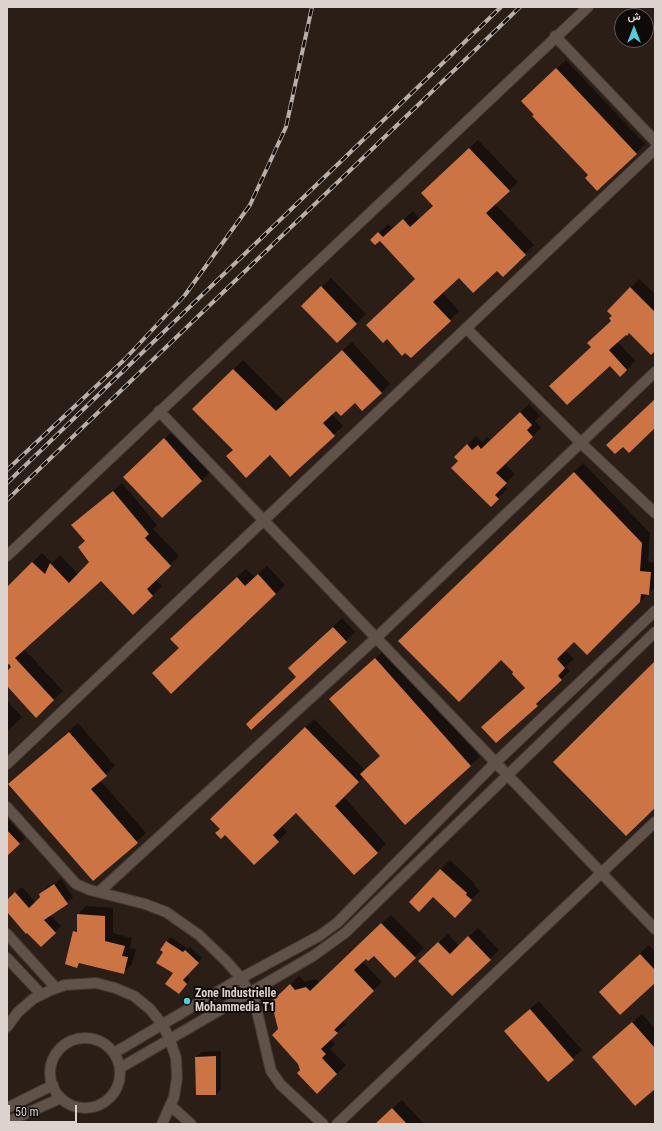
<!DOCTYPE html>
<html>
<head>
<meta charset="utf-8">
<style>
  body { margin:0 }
  #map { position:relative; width:662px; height:1131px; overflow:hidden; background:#2b1e17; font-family:"Roboto Condensed",Vazirmatn,sans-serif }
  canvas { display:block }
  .frame { position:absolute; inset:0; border:8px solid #dcd3cf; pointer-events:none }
  .north { position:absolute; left:614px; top:8px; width:40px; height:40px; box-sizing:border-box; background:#0f0a07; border:1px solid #615a57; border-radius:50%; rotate:0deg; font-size:11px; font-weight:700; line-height:16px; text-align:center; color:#dcd3cf }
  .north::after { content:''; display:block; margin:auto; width:14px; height:18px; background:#53cbdb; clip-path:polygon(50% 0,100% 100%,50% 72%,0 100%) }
  .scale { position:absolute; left:8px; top:1105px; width:69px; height:18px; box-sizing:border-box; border:2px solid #dcd3cf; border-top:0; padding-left:5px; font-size:12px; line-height:14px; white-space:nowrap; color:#dcd3cf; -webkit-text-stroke:3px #0f0a07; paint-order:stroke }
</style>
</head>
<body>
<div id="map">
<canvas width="662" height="1131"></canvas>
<div class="frame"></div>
<div class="north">ش</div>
<div class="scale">50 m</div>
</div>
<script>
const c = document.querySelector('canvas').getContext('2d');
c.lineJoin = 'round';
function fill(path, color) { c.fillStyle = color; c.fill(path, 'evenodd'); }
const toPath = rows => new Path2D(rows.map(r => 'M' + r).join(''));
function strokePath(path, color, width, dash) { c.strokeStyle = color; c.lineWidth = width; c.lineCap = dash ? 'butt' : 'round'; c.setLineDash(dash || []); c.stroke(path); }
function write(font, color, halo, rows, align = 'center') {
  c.font = font + ' "Roboto Condensed",sans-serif'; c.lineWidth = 4; c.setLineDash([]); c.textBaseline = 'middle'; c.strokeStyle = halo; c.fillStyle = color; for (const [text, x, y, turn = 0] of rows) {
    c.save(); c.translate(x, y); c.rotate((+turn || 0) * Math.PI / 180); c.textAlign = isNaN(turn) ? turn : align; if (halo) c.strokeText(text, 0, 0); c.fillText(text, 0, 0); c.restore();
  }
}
fill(toPath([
  [566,60,645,144,636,153,590,175,535,115,531,92],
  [478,140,518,182,495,204,534,245,503,275,497,269,459,276,442,292,459,311,411,357,416,279,380,239,372,240,388,224,393,229,413,211,420,219,434,206,431,184],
  [331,278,366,314,337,342,302,306],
  [639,279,655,294,655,349,629,332,617,341,635,361,627,370,592,347,612,320,613,316,608,311],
  [352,342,390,384,381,393,336,410,332,414,343,426,290,475,270,454,234,450,194,409,243,360,285,403],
  [529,404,540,416,535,421,541,428,504,463,515,474,504,485,507,489,491,506,455,457,476,436,482,442,487,437,491,440],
  [174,430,210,472,201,481,133,468],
  [583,463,650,533,648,562,655,563,655,587,587,654,574,641,565,650,574,659,566,666,570,671,544,695,546,696,537,705,492,718,526,687,515,672,502,659,409,632],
  [122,483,157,525,153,529,179,556,155,580,162,586,133,614,101,580,24,649,63,691,36,716,7,685,7,671,12,666,7,661,7,588,42,553,52,563,60,555,79,575,91,562,86,541,73,525],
  [267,566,285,585,171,693,180,648,180,630,246,569,255,577],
  [342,618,355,632,346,641,297,677,298,659],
  [385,650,480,757,405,823,364,776,343,796,386,844,354,874,296,812,282,826,287,832,255,864,211,819,314,719,365,770,381,756,340,690],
  [7,701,22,717,7,732],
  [78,723,115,766,100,780,146,833,93,880,10,784],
  [7,818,25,838,7,854],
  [450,860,475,884,474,885,480,891,464,907,434,896,410,902],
  [61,879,73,897,50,915,61,926,41,946,7,911,7,900,22,887,35,902,46,888],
  [86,906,113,908,113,933,132,938,130,948,136,949,132,964,123,973,81,962,77,966,74,932,78,928,78,914],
  [391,915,424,948,395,976,374,955,366,957,362,961,382,982,342,1020,346,1024,330,1039,335,1044,330,1049,346,1065,317,1093,301,1070,299,1063,279,1029,273,1009,270,1005,299,976,305,982,316,979,319,982],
  [478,928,499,950,490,959,429,952,448,934,459,946],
  [171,937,188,949,190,947,202,958,186,976,190,979,183,989,164,952,166,942],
  [649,945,655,952,655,982,600,992],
  [539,1001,582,1050,548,1080,505,1031],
  [642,1014,655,1029,655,1088,603,1048],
  [221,1051,221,1089,216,1094,196,1057,202,1052],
  [402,1100,424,1124,375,1124]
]), '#0007');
fill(toPath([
  [556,68,637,154,597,191,585,178,588,175,532,116,534,115,521,101],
  [469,148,510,191,486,213,526,255,503,277,497,271,473,293,459,278,433,302,451,321,411,358,405,353,402,356,387,339,383,343,366,325,415,279,380,241,375,245,370,240,378,232,383,237,403,219,410,227,433,206,421,193],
  [321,286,357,324,337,343,301,306],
  [630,287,655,312,655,351,651,355,629,333,627,336,626,335,609,350,627,370,620,377,610,366,567,405,549,386,591,347,587,343,611,321,609,318,612,316,607,311],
  [342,350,382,393,362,411,355,403,341,416,336,411,323,423,335,436,290,477,270,455,246,478,226,456,233,450,192,409,233,369,276,411],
  [655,399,655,428,629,453,623,447,615,454,606,445],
  [520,412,532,425,527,430,533,437,496,473,507,483,495,495,499,499,491,507,451,468,458,461,454,457,467,444,472,450,478,445,481,449],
  [164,438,202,481,162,518,123,477],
  [574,472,642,543,640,571,651,572,649,595,641,594,640,602,587,655,574,642,557,659,565,668,558,676,562,680,536,704,538,706,496,743,481,727,525,688,512,674,513,672,501,660,459,702,398,641],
  [113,491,149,534,145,538,171,566,147,589,153,596,133,615,101,581,15,658,54,700,36,718,7,686,7,671,11,667,9,664,7,665,7,587,32,562,45,574,50,563,69,583,89,562,78,547,85,541,71,525],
  [258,574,276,594,171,694,152,673,179,648,170,639,237,577,245,586],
  [333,627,347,642,251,730,246,724,296,677,288,668],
  [375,658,471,766,405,825,360,774,380,756,329,699],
  [655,661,655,808,626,836,553,762],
  [305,727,359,782,335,806,378,853,354,875,296,813,273,835,279,842,254,865,225,835,221,839,215,833,220,829,210,819],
  [69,732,107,776,91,789,138,843,93,881,8,784],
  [7,830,20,844,7,856],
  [440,869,467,893,466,895,472,900,455,918,433,897,419,912,409,902],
  [54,884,68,904,44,920,56,933,41,947,27,933,26,934,7,912,7,900,15,892,29,908,40,897,39,894],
  [77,914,105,916,105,941,125,946,122,956,128,957,124,974,79,963,77,968,65,964,73,931,77,932],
  [381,923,416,958,395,978,374,956,368,961,366,959,354,970,374,991,334,1030,338,1033,321,1049,326,1054,322,1058,337,1074,317,1094,297,1073,300,1070,298,1064,272,1035,278,1029,273,1009,268,1005,290,984,295,990,306,987,310,991],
  [468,936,491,960,452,996,418,961,438,942,450,954],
  [166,941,183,952,185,950,199,963,183,980,187,984,179,994,165,984,173,973,156,963,163,952,160,950],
  [640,954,655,970,655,983,620,1015,599,992],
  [530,1009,574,1060,548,1082,504,1031],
  [632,1022,655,1048,655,1089,635,1106,592,1057],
  [216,1056,216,1095,196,1095,195,1057],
  [392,1108,407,1124,375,1124]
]), '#cc7443');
const minor = toPath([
  [555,36,655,141],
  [466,328,581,443,655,513],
  [159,411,655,929],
  [7,556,588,7],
  [7,764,655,149],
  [7,807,76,884,90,890,145,904,166,912,199,935,227,962,241,978,255,1003,271,1071,281,1085,323,1124],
  [99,892,376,638,655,372],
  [7,934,56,988],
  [7,958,41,994],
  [7,1027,18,1012,33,999,51,990,65,985,96,983,115,988,134,996,150,1009,162,1024,170,1040,176,1058,177,1078,174,1097,162,1124],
  '50 1073a35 35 0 1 1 70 0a35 35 0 1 1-70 0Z',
  [114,1053,241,978,319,936,337,923,496,762,655,611],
  [120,1068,313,956,345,933,655,632],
  [171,1106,191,1124],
  [7,1108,53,1085],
  [7,1122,61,1098],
  [337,1124,655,822]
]);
strokePath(minor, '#433935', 12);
strokePath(minor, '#605149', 10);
const rail = toPath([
  [7,470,124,360,185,295,250,205,286,127,312,7],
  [7,483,501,7],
  [7,500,520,7]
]);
strokePath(rail, '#b8aeaa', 4);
strokePath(rail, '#0f0a07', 2.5, [8]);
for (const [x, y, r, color] of [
  [187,1001,4,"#53cbdb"]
]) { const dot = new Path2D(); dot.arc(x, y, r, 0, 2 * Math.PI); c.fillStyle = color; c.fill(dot); strokePath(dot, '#0f0a07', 1.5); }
write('bold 12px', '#dcd3cf', '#0f0a07', [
  ["Zone Industrielle",195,994],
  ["Mohammedia T1",195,1008]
], 'left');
</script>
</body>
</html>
